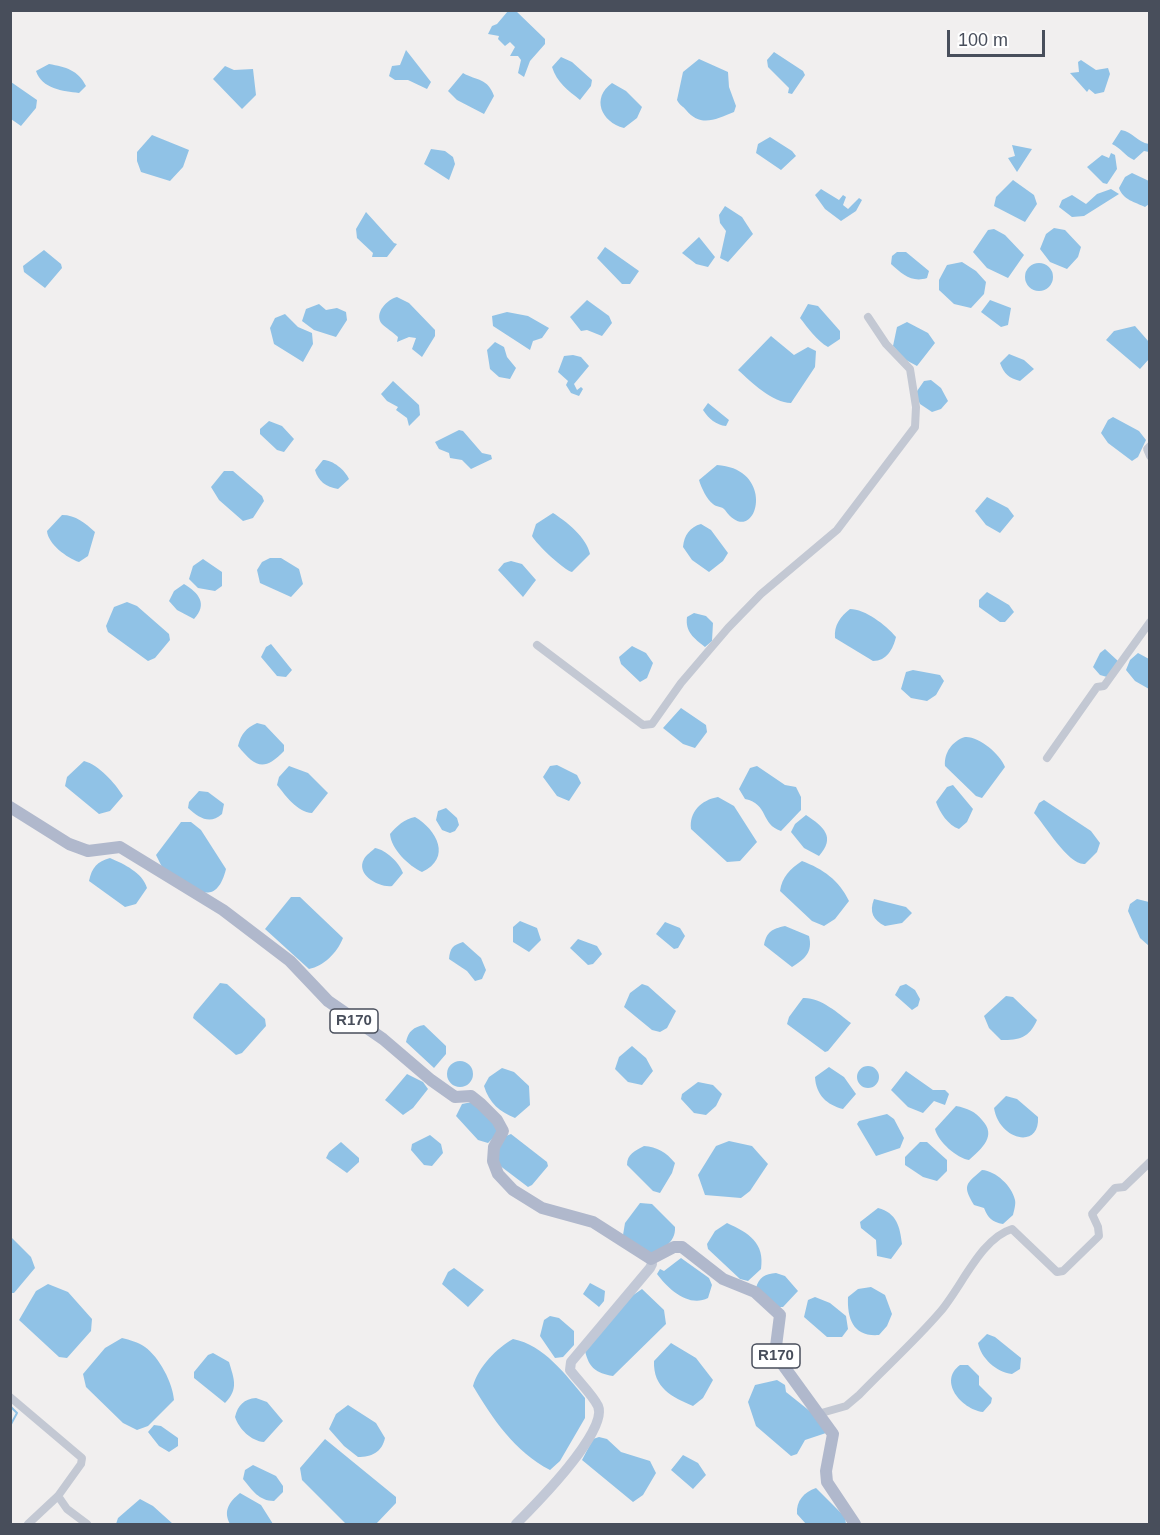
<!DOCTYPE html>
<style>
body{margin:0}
#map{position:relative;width:1160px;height:1535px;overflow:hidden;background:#f1efef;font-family:Arial,sans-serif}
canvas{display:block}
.frame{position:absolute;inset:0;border:12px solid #484e5b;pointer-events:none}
.scale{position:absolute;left:947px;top:30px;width:98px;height:27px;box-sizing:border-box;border:3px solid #484e5b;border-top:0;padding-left:8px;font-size:18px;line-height:21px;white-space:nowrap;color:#484e5b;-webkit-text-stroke:4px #fff;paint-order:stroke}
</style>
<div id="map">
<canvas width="1160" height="1535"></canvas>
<div class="frame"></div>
<div class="scale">100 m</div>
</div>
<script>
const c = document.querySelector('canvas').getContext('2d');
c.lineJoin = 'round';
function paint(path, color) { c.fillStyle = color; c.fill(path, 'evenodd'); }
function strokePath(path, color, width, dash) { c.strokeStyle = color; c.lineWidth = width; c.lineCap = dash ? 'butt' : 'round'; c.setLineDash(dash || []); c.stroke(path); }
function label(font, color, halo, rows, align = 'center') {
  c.font = font + ' Arial,sans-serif'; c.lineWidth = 4.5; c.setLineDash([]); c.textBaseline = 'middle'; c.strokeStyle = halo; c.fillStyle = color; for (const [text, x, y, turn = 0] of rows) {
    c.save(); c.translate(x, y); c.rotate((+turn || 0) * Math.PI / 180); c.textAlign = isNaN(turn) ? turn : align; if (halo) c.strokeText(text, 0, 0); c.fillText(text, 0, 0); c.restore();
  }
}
const water = new Path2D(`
 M508,11H516L545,39V44L530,61L524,77L518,73L521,60L518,56H510L515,47L510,42L505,46L498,39L499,36L488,34L492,26L497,24Z
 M406,50L431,82L427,89L408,80H395L389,76L392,66L400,65Z
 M774,52L803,71L805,75L792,94L788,93L789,88L768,67L767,60Z
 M561,57L572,62L592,80L591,86L580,100C568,90 557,83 552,67Z
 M699,59L728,72L729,87L736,106L734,112C716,119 701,128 686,110C683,106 680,106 677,100L683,72Z
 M1081,60L1096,70L1108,68L1110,74L1104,92L1095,94L1089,89L1087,92L1070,73L1079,72L1078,62Z
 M49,64C66,67 78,70 86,86L79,93C63,91 42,89 36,71Z
 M225,66L234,70L253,69L256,95L242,109L213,79Z
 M463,73C477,81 488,78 494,96L484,114L457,100L448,91Z
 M11,82L37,100L36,108L21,126L11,119Z
 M612,83L626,91L642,107L637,118L624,128C601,122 591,98 612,83Z
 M1121,130C1133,132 1137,142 1149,144V152L1144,151L1134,160C1125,156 1121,148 1112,144Z
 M152,135L189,150L183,167L170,181L141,172L137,161V152Z
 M770,137L792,151L796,156L781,170L756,153L758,144Z
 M1012,145L1032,149L1017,172L1008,158L1015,156Z
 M431,149L445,151L453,157L455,164L449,180L424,164Z
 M1111,153L1115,155L1117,169L1107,184L1103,183L1087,167L1102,155L1109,158Z
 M1132,173L1149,181V204L1145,207C1135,202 1123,200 1119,188L1125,177Z
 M1013,180L1034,195L1037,204L1025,222L994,206L996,197Z
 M821,189L839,200L843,195L846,197L843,205L848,209L859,198L862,200L856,211L841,221L825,209L815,195Z
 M1111,189L1119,194L1084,216L1072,217L1059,207L1062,200L1072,195L1086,204L1097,194Z
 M725,206L742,217L753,234L728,262L720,258L726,231L720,223L719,215Z
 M366,212L394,243L397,244L387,257H372L373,253L357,238L356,229Z
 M1054,228L1065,230L1081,247L1078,257L1067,269L1050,262L1040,249L1046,234Z
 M994,229L1005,235L1024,255L1008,278L987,268L973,252L988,230Z
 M699,237L715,257L708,267L696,264L682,253Z
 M605,247L639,271L630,284H622L597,258Z
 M44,250L61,264L62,268L45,288L24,272L23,266Z
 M897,252H906L929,271L927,278C912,283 902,274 891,264L892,256Z
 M962,262L976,271L986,282L984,294L971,308L954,304L939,290V280L947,265Z
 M1025 277a14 14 0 1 1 28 0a14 14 0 1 1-28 0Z
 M397,297L409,303L435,330V336L422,357L412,349L416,338L409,337L397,342L398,337C393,332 386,328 382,324C373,313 388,299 397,297Z
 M587,300L609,316L612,323L602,336L587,330L581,331L570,317Z
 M990,300L1011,308L1008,325L1001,327L981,312Z
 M319,304L326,310L337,308L346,312L347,320L336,337L314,330L302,321L306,309Z
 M808,304L818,306L840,331V339L828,347C817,341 808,328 800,318Z
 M507,312L528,316L549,328L542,338L533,341L530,350L493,326L492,316Z
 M285,314L298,327L312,333L313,344L303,362L274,344L270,328L275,318Z
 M907,322L928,333L935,343L917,366L904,359L893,346L897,327Z
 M1135,326L1149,342V359L1140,369L1106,340L1114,331Z
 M771,336L794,355L808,347L816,351L815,367L791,403C773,403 751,382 738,370Z
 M495,342L504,347L507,357L516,368L510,379L499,377L490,369L487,350Z
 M1009,354L1024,360L1034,369L1020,381C1009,378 1004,374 1000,363Z
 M573,355L581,357L589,366L574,384L577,390L581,387L583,389L579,396L571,393L566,385L568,381L558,372L564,356Z
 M931,380L941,388L948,401L941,409L932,412L920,404L915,394L924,381Z
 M393,381L419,405L420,415L409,426L407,418L396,410L398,407L387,401L381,394Z
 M708,403L729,420L726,426C716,425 709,419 703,410Z
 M1113,417L1139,431L1146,440L1138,457L1132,461L1108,443L1101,433L1108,420Z
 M269,421L282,426L294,439L284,452L277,450L260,434V429Z
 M459,430L463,431L482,453L491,455L492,459L471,469L462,460L450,458L449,453L439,449L435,442Z
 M323,460C333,460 345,470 349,479L338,489C326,487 318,481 315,470Z
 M717,465C780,469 755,552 725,510C722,506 716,507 713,504C707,500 701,487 699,480Z
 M224,471H233L262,496L264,501L253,518L243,521L219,500L211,487Z
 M987,497L1008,508L1014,516L1000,533L986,525L975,511Z
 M553,513C566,521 587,538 590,554L572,572C565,571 536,544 532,536L536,524Z
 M62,515C76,515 85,523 95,532L88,556L79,562C67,558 48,544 47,531Z
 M701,524L711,530L728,553L723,561L709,572L692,560L683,547C684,535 690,527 701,524Z
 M270,558H281L299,569L303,584L291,597L260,583L257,570L262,562Z
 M203,559L222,572V586L215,591L198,588L189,579L193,566Z
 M511,561L522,564L536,580L523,597L498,570L504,563Z
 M184,584C199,593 208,604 194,619L177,610L169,601L174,591Z
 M987,592L1009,605L1014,612L1005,622H1000L979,607V600Z
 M127,602L137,606L169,634L170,640L155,658L148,661L108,632L106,626L114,607Z
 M850,609C865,609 886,625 896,637C893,649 887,661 873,661L835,638C834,625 840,617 850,609Z
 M694,613L706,616L713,623L712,641L705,647C694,638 685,632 687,617Z
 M271,644L292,670L286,677L277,676L261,657L266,647Z
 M632,646L646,653L653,663L647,678L640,682L621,664L619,657Z
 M1105,649L1118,661L1107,677L1100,675L1093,667L1100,653Z
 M1138,653L1149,659V689L1135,681L1126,670L1130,660Z
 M913,670L940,675L944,681L936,695L927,701L911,698L901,689L906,672Z
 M681,708L706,725L707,732L695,748L683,744L663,728Z
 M257,723L265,725L284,745V751C264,772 255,767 238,746C241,734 246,728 257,723Z
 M965,737C979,736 1000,754 1005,767L982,798L976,796L945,766C944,753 952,741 965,737Z
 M84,761C99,765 115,783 123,796L110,811L99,814L65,786L67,777Z
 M557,765L577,775L581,783L569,801L557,796L543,777L550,766Z
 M289,766L308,773L328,793L312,813C297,812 286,796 277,785L279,777Z
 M757,766L785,785L796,787L801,797V810L781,831C760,824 769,804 745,799L739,789L750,768Z
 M953,785L973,809L967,822L959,829C948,825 940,813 936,802L947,787Z
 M199,791L208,792L224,804L222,814C210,825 199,818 188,808L189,802Z
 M718,797L734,806L757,842L740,861L727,862L691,829C689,812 701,800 718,797Z
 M1044,800L1091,831L1100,843L1097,852L1085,864C1069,866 1045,825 1034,813L1039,803Z
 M446,808L457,818L459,825L455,831L450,833L442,830L436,820L438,811Z
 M806,815C824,827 836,837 819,856L804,848L791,832L795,824Z
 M415,817C437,830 452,858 422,872C409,866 391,849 390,834C397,826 404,819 415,817Z
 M181,822H191L201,830L226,869C215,913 189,885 163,869L156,855Z
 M375,848C386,850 399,862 403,873L392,886C380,888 355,875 364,859C366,855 372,851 375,848Z
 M110,858C124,864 143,873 147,888L136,904L125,907L89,881C92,867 97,862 110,858Z
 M802,861C823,869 839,880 849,901L835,919L824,926L812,921L780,891C782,877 790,869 802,861Z
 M291,897H300L343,938C337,953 324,966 309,969L265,929Z
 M874,899L906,907L912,913L902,923L885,926C873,920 869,912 874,899Z
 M1137,899L1149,902V946L1140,938L1128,911L1130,904Z
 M520,921L537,928L541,940L529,952L513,942V927Z
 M665,922L680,928L685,936L678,948L674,949L656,934Z
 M785,926L809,936C813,952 805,959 792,967L764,945C767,931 772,929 785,926Z
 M578,939L597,946L602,954L593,964L588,965L570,948Z
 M463,942L481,958L486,970L482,979L475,981L467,971L449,959C450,948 453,945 463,942Z
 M220,983L227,984L265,1019L266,1026L242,1053L236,1055L193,1018L194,1014Z
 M642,984L648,986L676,1011L667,1028L660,1032L652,1030L624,1007L630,993Z
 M906,984L915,990L920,999L918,1006L912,1010L895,995L900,986Z
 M1006,996L1013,997L1037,1020C1029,1038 1020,1040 1001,1040L989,1028L984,1016Z
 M803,998C820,997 838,1013 851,1023L828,1051L825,1052L787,1024L789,1017Z
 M424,1025L446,1046V1054L434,1068L406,1042C408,1031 414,1027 424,1025Z
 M632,1046L646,1058L653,1071L642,1085L628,1082L615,1069L619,1057Z
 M447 1074a13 13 0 1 1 26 0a13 13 0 1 1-26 0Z
 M857 1077a11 11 0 1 1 22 0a11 11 0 1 1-22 0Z
 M829,1067L844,1077L856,1094L843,1109C827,1105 816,1095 815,1077Z
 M502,1068L514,1072L529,1086L530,1105L515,1118C500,1112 489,1103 484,1086L489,1077Z
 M906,1071L933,1090H945L949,1094L945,1105L934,1101L923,1113L908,1107L891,1090Z
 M407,1074L423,1082L428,1089L413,1108L403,1115L385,1100Z
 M698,1082L713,1085L722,1094L716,1106L706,1115L694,1113L681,1099L682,1094Z
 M1006,1096L1017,1099L1038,1117C1040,1150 999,1140 994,1108Z
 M472,1102L496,1123L497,1134L488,1143L478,1140L456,1116L462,1104Z
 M956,1106C967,1108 976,1112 982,1120C997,1136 982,1148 969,1160C957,1158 938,1142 935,1129Z
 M887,1114L894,1119L904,1138L900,1148L876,1156L857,1124L859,1121Z
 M511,1134L547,1162L548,1166L532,1185L528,1187L499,1165L497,1153L506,1136Z
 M430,1135L441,1144L443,1153L432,1166L424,1165L411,1150L412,1144Z
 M729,1141L752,1146L768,1164L750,1191L741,1198L705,1195L698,1175L716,1146Z
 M341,1142L359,1158V1162L347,1173L326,1158L329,1152Z
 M920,1142H927L947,1160V1171L937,1181L923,1177L905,1165V1157Z
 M644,1146C657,1147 666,1152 675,1163L672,1173L660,1193L653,1191L627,1165C627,1154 635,1151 644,1146Z
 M982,1170C996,1171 1012,1186 1015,1200C1016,1204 1014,1211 1013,1215L1003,1224C992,1222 988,1218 984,1208L974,1205C962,1185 966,1184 982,1170Z
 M640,1203L652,1204L675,1227C676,1243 661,1251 648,1254L623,1235L625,1223Z
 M878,1208C897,1213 900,1227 902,1244L891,1259L877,1256L876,1240L861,1228L860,1222Z
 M727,1223C749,1233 765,1243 761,1269L748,1281L740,1279L708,1249L707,1244L715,1231Z
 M10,1236L31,1257L35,1268L14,1293H11Z
 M681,1258L709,1278L712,1285L708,1298C689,1308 668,1289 657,1274L660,1269L664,1271Z
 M454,1268L484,1290L468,1307L442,1284L448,1272Z
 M776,1273L785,1276L798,1291L783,1307H779L756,1288C759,1277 765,1274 776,1273Z
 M590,1283L605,1291L604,1301L599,1307L583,1294Z
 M48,1284L68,1292L92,1319L91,1331L67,1358L59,1357L19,1320L36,1291Z
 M871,1287L885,1295L892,1314L887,1326L879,1335C854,1337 847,1320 848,1297L858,1289Z
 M642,1289L664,1310L666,1324L613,1376C596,1373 589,1368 585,1351L626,1300Z
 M815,1297L830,1303L846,1316L848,1329L842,1337H827L804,1317L808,1300Z
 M550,1316L559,1318L574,1331V1345L563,1357L555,1358L540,1336L544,1320Z
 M987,1334L995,1337L1021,1358L1020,1369L1012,1374C996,1372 981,1358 978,1343Z
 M122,1338C130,1340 138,1342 145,1347C159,1357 173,1383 174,1400L148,1426L137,1430L123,1423L86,1387L83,1374L105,1348Z
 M513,1339C544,1345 566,1375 585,1398V1418L560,1461L550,1470C515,1452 492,1418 473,1386C478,1367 497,1348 513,1339Z
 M671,1343L696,1358L713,1380L703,1398L693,1406C672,1397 653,1388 654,1361Z
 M213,1353L229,1362C234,1379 239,1389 225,1403L194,1378V1372L208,1355Z
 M960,1365H968L979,1376V1385L992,1398L991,1403L983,1412C961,1409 938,1381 960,1365Z
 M777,1380L785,1385L786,1392L816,1416L826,1433L805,1440L797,1454L791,1456L756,1426L748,1402L755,1385Z
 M256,1398L267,1402L283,1421L264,1442C251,1441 239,1429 235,1417C238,1405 244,1399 256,1398Z
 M348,1405L376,1423L385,1438C382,1452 372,1457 358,1457L344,1446L329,1429L336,1414Z
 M154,1425L161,1426L178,1438V1446L169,1452L159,1446L148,1432Z
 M599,1437L607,1439L621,1452L650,1461L656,1473L643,1495L633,1502L582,1460L593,1439Z
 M325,1439L396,1497V1503L376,1524H346L302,1480L300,1468Z
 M683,1455L698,1463L706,1475L693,1489L671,1470Z
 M253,1465L276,1476L283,1486V1492L274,1501C259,1501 252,1490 243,1479L245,1470Z
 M816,1488L845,1517L846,1524H806L797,1514C796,1501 804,1492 816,1488Z
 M240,1493L261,1505L273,1524H230C223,1511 229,1502 240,1493Z
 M140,1499L153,1506L173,1524H116L118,1518Z`);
const stream = new Path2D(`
 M10,1406L17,1413L10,1426`);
const street = new Path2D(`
 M1150,446L1147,449L1150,456
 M537,645L643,725L652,724L681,683L728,628L761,594L837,530L915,427L916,407L910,369L886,344L868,317
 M1047,758L1097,687L1104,686L1150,622
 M10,1397L82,1458L81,1464L58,1496L28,1524
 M818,1414L846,1406L859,1395C886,1367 915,1341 940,1312C961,1288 981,1238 1012,1229L1057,1272L1063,1271L1099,1236L1098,1227L1092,1214L1115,1188L1124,1187L1150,1162
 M58,1496L67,1509L87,1524`);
const secondary = new Path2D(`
 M516,1524C534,1506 609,1431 598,1406C592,1394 578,1381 570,1370L571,1362L650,1268L652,1264L651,1259`);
const primary = new Path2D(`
 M10,807L69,844L88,851L120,847L223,910L290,961L328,1001L383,1039L431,1080L455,1097L471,1096L481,1104L497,1120L503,1131L494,1147L493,1161L498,1174L513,1190L542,1208L593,1222L651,1259L674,1247H682L723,1279L755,1292L780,1315L775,1354L833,1434L826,1471L827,1482L855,1524`);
const shields = [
 [354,1021,48],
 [776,1356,48]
];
const shieldNames = [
 ["R170",354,1021],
 ["R170",776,1356]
];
paint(water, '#90c2e6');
strokePath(stream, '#90c2e6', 2);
strokePath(street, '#c3c8d3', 8);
strokePath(secondary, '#c2c8d6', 10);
strokePath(primary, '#b0b8cc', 12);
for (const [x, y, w] of shields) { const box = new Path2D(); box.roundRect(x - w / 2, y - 12, w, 24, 4.5); c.fillStyle = '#fff'; c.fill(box); strokePath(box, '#484e5b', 1.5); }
label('bold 15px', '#484e5b', null, shieldNames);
</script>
